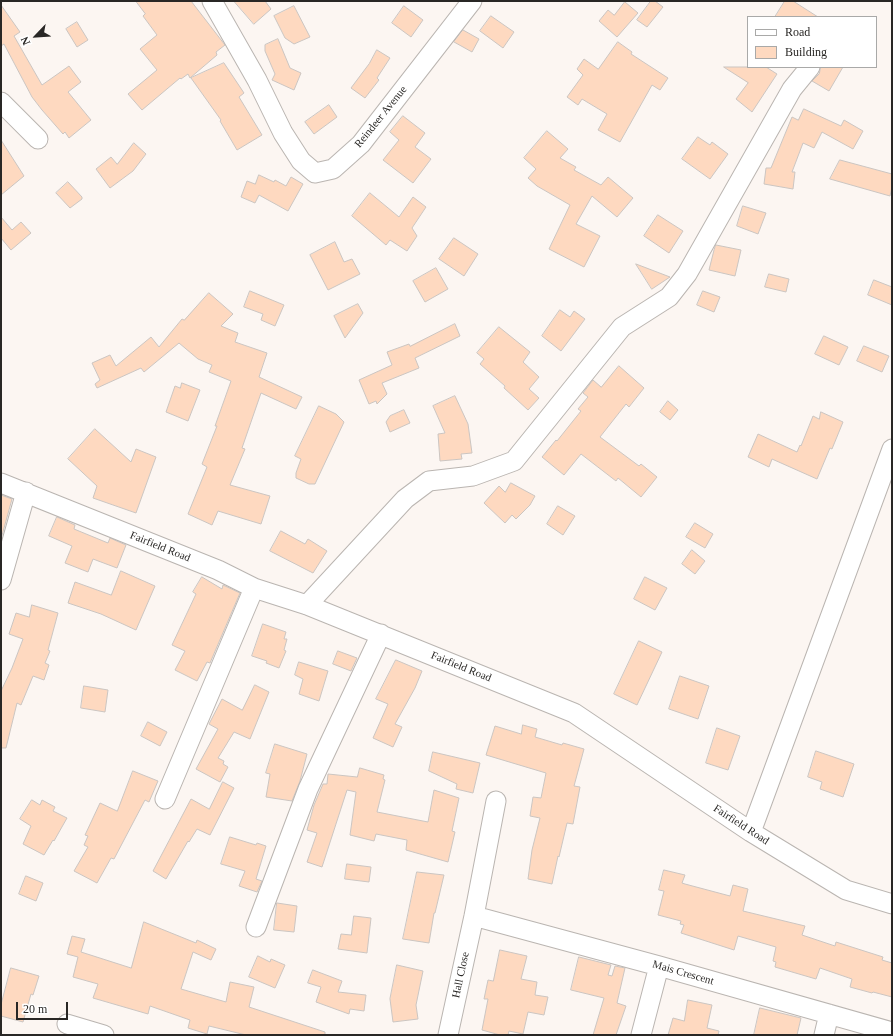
<!DOCTYPE html>
<style>
body{margin:0}
#map{position:relative;width:893px;height:1036px;overflow:hidden;background:#fcf6f2;font-family:Georgia,serif}
canvas{display:block}
.frame{position:absolute;inset:0;border:2px solid #292725;pointer-events:none}
.legend{position:absolute;left:747px;top:16px;width:130px;height:52px;box-sizing:border-box;background:#fff;border:1px solid #a9a9a8;margin:0;padding:5px 7px;list-style:none;font-size:12px;color:#292725}
.legend li{display:flex;align-items:center;gap:8px;height:20px}
.legend b{width:20px;border:1px solid #a9a9a8}
.north{position:absolute;left:16px;top:16px;width:40px;height:40px;-webkit-text-stroke:3px #fff;paint-order:stroke;rotate:245deg;font-size:11px;font-weight:700;line-height:16px;text-align:center;color:#292725}
.north::after{content:'';display:block;margin:auto;width:14px;height:18px;background:#292725;clip-path:polygon(50% 0,100% 100%,50% 72%,0 100%)}
.scale{position:absolute;left:16px;top:1002px;width:52px;height:18px;box-sizing:border-box;border:2px solid #292725;border-top:0;padding-left:5px;font-size:12px;line-height:14px;white-space:nowrap;color:#292725;-webkit-text-stroke:3px #fff;paint-order:stroke}
</style>
<div id="map">
<canvas width="893" height="1036"></canvas>
<div class="frame"></div>
<ul class="legend">
<li><b style="height:5px;background:#fff"></b>Road</li>
<li><b style="height:11px;background:#fed9c0"></b>Building</li>
</ul>
<div class="north">N</div>
<div class="scale">20 m</div>
</div>
<script>
const c = document.querySelector('canvas').getContext('2d');
c.lineJoin = 'round';
function paint(path, color) { c.fillStyle = color; c.fill(path, 'evenodd'); }
function strokePath(path, color, width, dash) { c.strokeStyle = color; c.lineWidth = width; c.lineCap = dash ? 'butt' : 'round'; c.setLineDash(dash || []); c.stroke(path); }
function label(font, color, halo, rows, align = 'center') {
  c.font = font + ' Georgia,serif'; c.lineWidth = 3; c.setLineDash([]); c.textBaseline = 'middle'; c.strokeStyle = halo; c.fillStyle = color; for (const [text, x, y, turn = 0] of rows) {
    c.save(); c.translate(x, y); c.rotate((+turn || 0) * Math.PI / 180); c.textAlign = isNaN(turn) ? turn : align; if (halo) c.strokeText(text, 0, 0); c.fillText(text, 0, 0); c.restore();
  }
}
const building = new Path2D(`
 M136,1H191L225,45L216,52L217,55L190,78L188,74L181,79L180,78L142,110L128,94L157,70L140,49L157,35L143,16L145,14Z
 M234,1H265L271,9L254,24Z
 M651,1H655L663,7L647,27L637,20Z
 M785,1H793L818,17H775Z
 M625,2L638,13L617,37L599,21L608,10L614,15Z
 M1,5L20,32L14,36L42,85L69,66L81,82L68,92L91,120L69,138L65,132L63,134L42,110L32,97L4,44L1,46Z
 M294,6L310,37L294,44L285,38L274,16Z
 M404,6L423,20L411,37L392,23Z
 M491,16L514,32L503,48L480,31Z
 M77,22L88,40L77,47L66,29Z
 M463,30L479,39L472,52L454,42Z
 M278,39L290,68L301,73L294,90L272,80L275,74L265,51V45Z
 M618,42L632,52L631,54L668,78L660,90L652,85L620,142L598,130L607,114L582,99L578,105L567,97L583,75L577,69L584,59L598,69Z
 M377,50L390,58L377,78L379,80L365,98L351,88L369,64Z
 M224,63L244,93L239,97L262,135L237,150L220,121L221,120L191,78Z
 M724,67H766L777,74L752,112L736,99L748,83Z
 M821,67H843L829,91L812,81L819,74Z
 M329,105L337,117L314,134L305,122Z
 M804,109L841,126L844,120L863,131L853,149L822,132L814,148L803,143L792,172H795L793,189L764,184L766,168H771L792,117L798,120Z
 M403,116L425,133L415,147L431,159L413,183L383,160L399,140L390,132Z
 M547,131L568,149L560,158L576,167L574,170L601,185L608,177L633,198L617,217L592,196L576,224L600,236L584,267L549,249L570,205L537,186L528,178L536,169L524,158Z
 M698,137L710,145L712,142L728,154L710,179L682,159Z
 M1,140L24,176L1,195Z
 M134,143L146,154L133,171L110,188L96,169L111,157L117,164Z
 M840,160L892,174V187L890,196L830,179Z
 M259,175L274,182L275,180L286,186L291,177L303,184L288,211L259,195L255,203L241,197L247,181L255,184Z
 M68,182L82,197V199L70,208L56,193Z
 M370,193L399,217L413,197L426,207L412,228L417,236L407,251L390,240L386,245L352,216Z
 M743,206L766,213L758,234L737,226Z
 M658,215L683,231L669,253L644,236Z
 M1,217L12,230L21,222L31,233L11,250L1,238Z
 M454,238L478,254L464,276L439,259Z
 M335,242L344,262L352,259L360,274L328,290L310,255Z
 M716,245L741,250L735,276L709,270L714,250Z
 M636,264L670,277L652,289Z
 M436,268L448,289L425,302L413,281Z
 M769,274L789,279L786,292L765,287Z
 M874,280L892,287V305L868,295Z
 M250,291L284,305L275,326L261,320L263,314L244,307Z
 M703,291L720,297L714,312L697,305Z
 M209,293L233,314L221,326L238,333L235,342L267,353L259,377L302,397L296,409L261,393L242,448L245,449L230,485L270,496L261,524L218,511L212,525L188,514L207,467L202,464L217,426H215L231,381L209,372L212,365L198,359L179,343L144,372L141,368L97,388L95,384L100,380L92,363L110,355L116,366L151,337L159,347L182,319L184,320Z
 M358,304L363,313L345,338L334,316Z
 M560,310L570,317L574,311L585,319L561,351L542,336Z
 M455,324L460,336L415,358L419,368L382,383L387,394L377,404L376,401L369,404L359,380L392,365L387,352L409,344L410,346Z
 M499,327L530,352L523,362L539,377L529,389L539,398L528,410L504,388L505,386L480,364L484,359L477,353Z
 M824,336L848,347L839,365L815,354Z
 M864,346L889,356L882,372L857,361Z
 M619,366L644,388L629,407L626,404L600,437L639,466L641,464L657,477L641,497L618,478L616,481L581,454L564,475L542,457L556,440L557,441L581,411L578,409L588,397L583,393L593,380L601,387Z
 M182,383L200,390L188,421L166,412L175,386L180,388Z
 M455,396L468,424L472,453L461,454L462,459L440,461L438,434L445,433L433,406Z
 M668,401L678,410L670,420L660,412Z
 M319,406L336,414L344,422L315,484H309L296,478V473L301,459L295,456Z
 M404,410L410,423L390,432L386,422L390,416Z
 M821,412L843,422L832,449L830,448L817,479L772,459L769,467L748,457L758,434L797,452L800,445L801,446L813,416L819,419Z
 M95,429L131,462L136,449L156,457L136,513L93,498L97,486L68,459Z
 M511,483L535,496L530,505L516,519L512,515L505,523L484,503L499,486L505,492Z
 M1,495L12,499L1,539Z
 M558,506L575,516L563,535L547,524Z
 M57,517L75,525L74,529L108,543L110,538L126,545L117,568L93,559L88,572L65,563L72,546L49,536Z
 M695,523L713,534L705,548L686,537Z
 M281,531L305,544L308,539L327,551L313,573L270,551Z
 M692,550L705,561L695,574L682,564Z
 M121,571L155,586L136,630L101,614L68,603L75,582L111,595Z
 M202,577L222,589L223,585L240,593L210,663L207,662L197,681L175,670L185,651L172,645L196,594L193,592Z
 M645,577L667,588L655,610L634,599Z
 M32,605L58,613L48,650L50,651L45,663L49,665L44,680L33,676L21,705L17,703L6,748H1V691L12,668L23,639L9,634L16,613L29,617Z
 M263,624L286,632L284,639H287L284,650L286,651L279,668L266,663L267,661L252,656Z
 M639,641L662,652L637,705L614,694Z
 M338,651L357,658L351,671L333,664Z
 M396,660L422,671L415,688L395,724L402,727L393,747L373,738L388,704L376,699Z
 M299,662L328,671L319,701L299,694L303,679L295,675Z
 M680,676L709,686L698,719L669,709Z
 M255,685L269,692L250,739L234,732L218,758L224,761L223,764L228,767L220,782L196,769L218,729L209,724L222,699L242,710Z
 M84,686L108,690L105,712L81,708Z
 M148,722L167,732L160,746L141,736Z
 M523,725L537,729L535,737L562,745L563,743L584,749L574,786L580,787L573,824L567,823L559,857L558,856L552,884L528,879L532,850L540,818L530,816L533,797L541,798L546,773L486,755L495,726L521,734Z
 M717,728L740,736L728,770L706,763Z
 M275,744L307,754L300,781L292,801L266,797L270,774L266,773Z
 M816,751L854,764L843,797L820,789L822,782L808,777Z
 M433,752L480,763L473,793L456,789L457,784L429,771Z
 M360,768L384,775L383,779L385,780L377,812L428,822L434,790L459,798L452,831L455,832L448,862L406,850L407,840L376,834L374,841L350,835L356,792L347,790L322,867L307,862L317,833L307,830L314,805L323,784H327L328,774L357,777Z
 M133,771L158,781L149,802L145,800L114,859L111,858L97,883L74,871L88,847L84,845L88,836L85,835L100,803L117,811Z
 M223,782L234,788L210,835L197,829L189,842L188,841L166,879L153,871L191,799L209,809Z
 M32,800L40,805L42,800L55,807L53,811L67,818L54,841L53,840L44,855L23,844L31,826L20,819Z
 M230,837L256,845L257,843L266,846L256,879L262,881L257,892L239,886L245,871L221,864Z
 M347,864L371,867L369,882L345,879Z
 M664,870L685,875L682,883L685,884L730,896L733,885L748,889L743,911L805,926L802,935L835,946L836,942L883,957L882,960L892,963V997L873,992L872,993L850,987L852,979L820,968L816,979L775,967L776,962L773,961L776,947L738,936L734,950L681,933L684,925L680,924L681,921L658,915L664,891L659,890Z
 M417,872L444,875L435,913H434L429,943L403,939Z
 M26,876L43,883L36,901L19,894Z
 M277,903L297,906L294,932L274,930Z
 M354,916L371,918L367,953L338,949L341,934L351,935Z
 M144,922L196,943L197,940L216,949L211,960L193,952L181,989L226,1002L230,982L254,987L249,1007L325,1032V1035H246L209,1026L207,1034L188,1028L190,1020L150,1006L148,1014L93,998L98,984L73,977L78,957L67,954L72,936L85,939L81,952L131,968Z
 M500,950L527,956L521,979L537,982L535,995L548,997L544,1015L528,1012L523,1034L509,1031L508,1035H500L482,1030L488,999H484L488,980L493,981Z
 M258,956L270,962L271,959L285,965L275,988L249,977Z
 M579,957L611,965L608,975L612,976L615,966L625,968L617,1003L626,1006L616,1035H593L604,998L571,990Z
 M397,965L423,971L416,1005L418,1019L393,1022L390,999Z
 M11,968L39,976L33,995L31,994L23,1022L1,1016V1005Z
 M313,970L342,981L338,992L366,995L364,1011L350,1009L349,1014L316,1002L321,987L308,983Z
 M688,1000L712,1005L707,1028L719,1031L718,1035H668L673,1018L684,1021Z
 M760,1008L801,1018L797,1035H754Z`);
const street = new Path2D(`
 M212,1L257,80L283,133L301,161L315,173L333,169L361,144L472,1
 M1,102L38,139
 M1,483L218,570L254,588L307,605L574,713L751,832L846,890L892,904
 M1,580L26,492
 M307,605L405,499L429,481L473,476L514,461L622,327L669,297L687,274L792,89L810,67
 M165,799L254,588
 M751,832L892,449
 M474,916L659,966L892,1032
 M256,927L308,789L381,634
 M67,1024L104,1035
 M448,1035L474,916L496,801
 M641,1035L659,966
 M824,1035L829,1014`);
const streetNames = [
 ["Reindeer Avenue",381,117,-51],
 ["Fairfield Road",160,547,22],
 ["Fairfield Road",461,667,22],
 ["Fairfield Road",741,825,33],
 ["Mais Crescent",683,973,16],
 ["Hall Close",461,975,-78]
];
paint(building, '#fed9c0');
strokePath(building, '#cbc5c1', 1);
strokePath(street, '#bab5b1', 21);
strokePath(street, '#fff', 19);
label('11px', '#292725', '#fff', streetNames);
</script>
